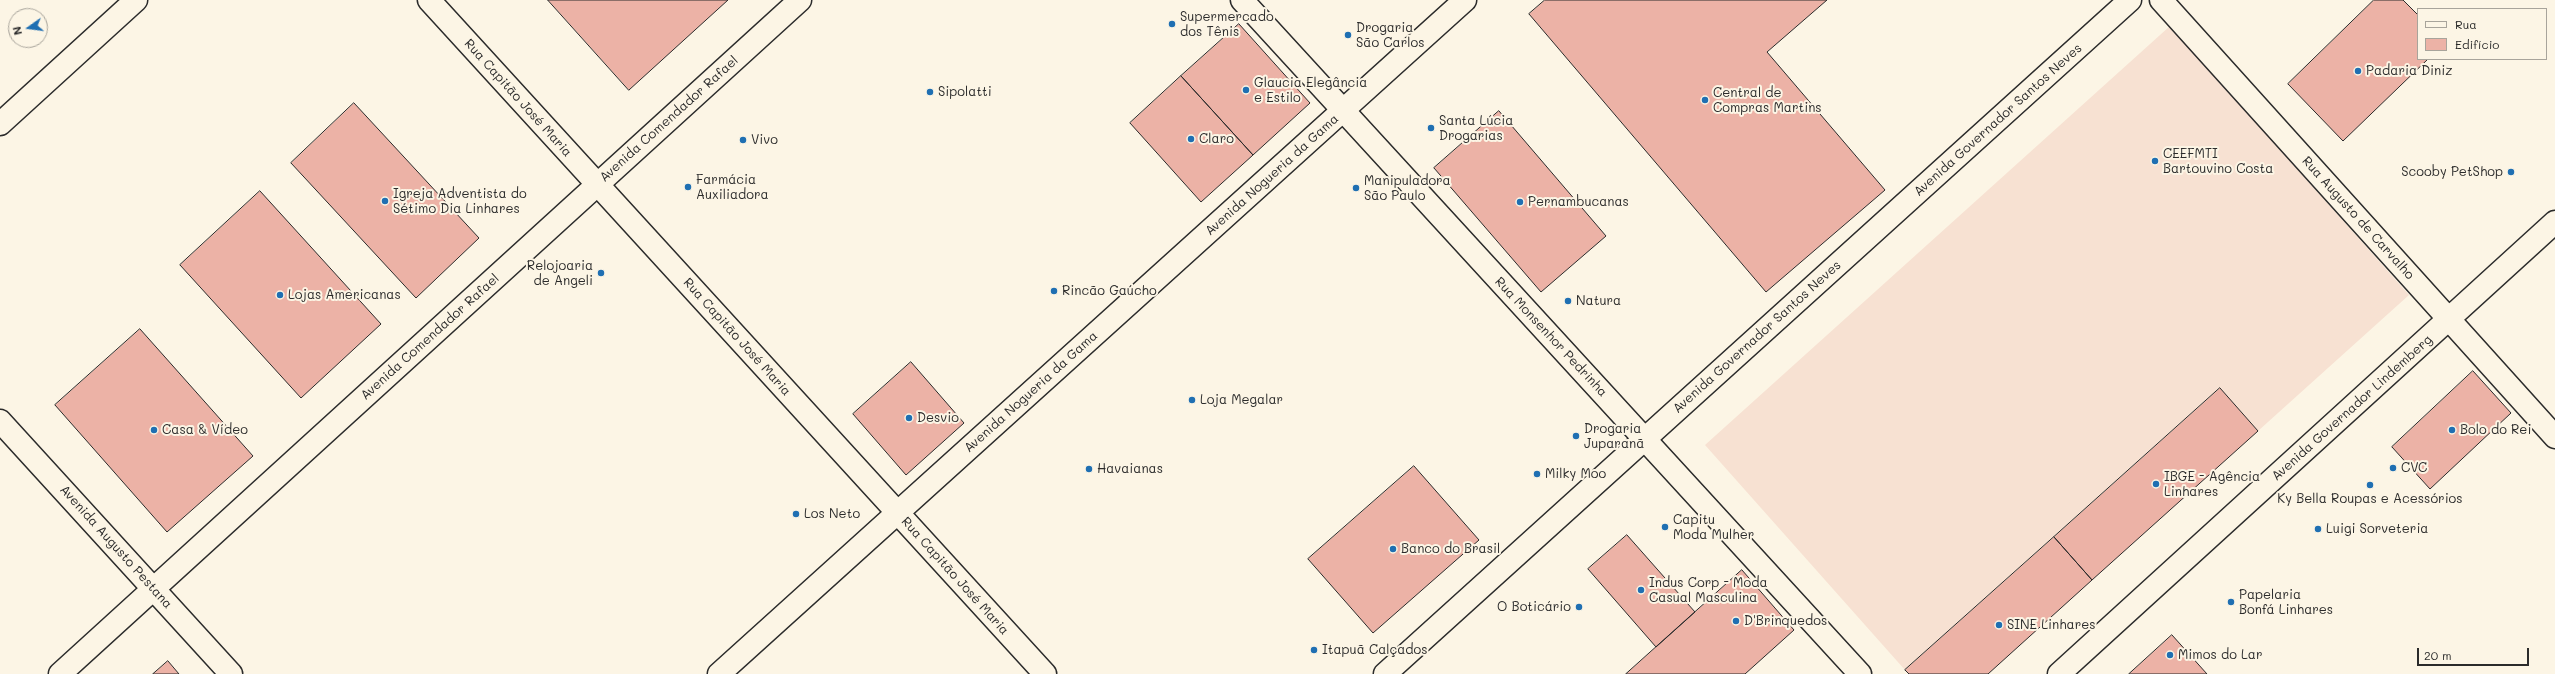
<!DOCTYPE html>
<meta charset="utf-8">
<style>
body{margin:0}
#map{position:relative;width:2555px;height:674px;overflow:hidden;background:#fcf5e5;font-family:Mali,sans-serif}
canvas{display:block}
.legend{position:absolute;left:2417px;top:8px;width:130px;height:52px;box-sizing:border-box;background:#fcf5e5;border:1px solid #a8a49b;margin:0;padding:5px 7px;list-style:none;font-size:12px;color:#2b2b2b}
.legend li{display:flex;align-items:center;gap:8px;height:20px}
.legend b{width:20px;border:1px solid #a8a49b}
.north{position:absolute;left:8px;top:8px;width:40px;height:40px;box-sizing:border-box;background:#fcf5e5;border:1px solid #a8a49b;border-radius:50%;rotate:256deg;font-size:11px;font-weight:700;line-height:16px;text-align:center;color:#2b2b2b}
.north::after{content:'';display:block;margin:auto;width:14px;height:18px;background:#1f6fb2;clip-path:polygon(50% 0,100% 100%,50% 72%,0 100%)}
.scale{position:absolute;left:2417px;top:648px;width:112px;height:18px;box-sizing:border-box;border:2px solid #2b2b2b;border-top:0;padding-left:5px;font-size:12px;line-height:14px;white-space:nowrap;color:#2b2b2b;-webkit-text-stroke:3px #fcf5e5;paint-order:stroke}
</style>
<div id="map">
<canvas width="2555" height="674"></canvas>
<ul class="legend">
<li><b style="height:5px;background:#fcf5e5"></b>Rua</li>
<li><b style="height:11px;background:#ecb2a6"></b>Edifício</li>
</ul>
<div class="north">N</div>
<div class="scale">20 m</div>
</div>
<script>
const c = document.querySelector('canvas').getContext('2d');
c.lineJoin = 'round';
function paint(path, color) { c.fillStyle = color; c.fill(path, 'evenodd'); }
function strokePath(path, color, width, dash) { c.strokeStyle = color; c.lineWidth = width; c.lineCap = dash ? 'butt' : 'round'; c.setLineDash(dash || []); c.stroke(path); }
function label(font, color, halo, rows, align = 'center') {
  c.font = font + ' Mali,sans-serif'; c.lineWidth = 4; c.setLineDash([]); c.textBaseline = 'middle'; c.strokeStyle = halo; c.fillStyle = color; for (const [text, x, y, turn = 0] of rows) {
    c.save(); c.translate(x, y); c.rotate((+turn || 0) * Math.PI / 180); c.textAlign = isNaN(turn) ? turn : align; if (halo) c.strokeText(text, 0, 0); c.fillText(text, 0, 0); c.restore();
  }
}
const built = new Path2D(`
 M2170,26L2409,295L2258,431L2219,388L1905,670L1705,445Z`);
const building = new Path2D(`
 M548,0H728L629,90Z
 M1545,0H1827L1767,52L1885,190L1766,292L1529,14Z
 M2374,0H2403L2418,15V59H2428L2343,141L2288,84Z
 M1239,24L1310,103L1253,155L1181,76Z
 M1181,76L1253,155L1201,202L1130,123Z
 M354,103L479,238L416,298L291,163Z
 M1499,111L1606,236L1541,292L1434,168Z
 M260,191L381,324L301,398L180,265Z
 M140,329L253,456L167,532L55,405Z
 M911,362L964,423L906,475L853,414Z
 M2473,371L2511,413L2430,489L2392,447Z
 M2220,388L2258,431L2092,580L2054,537Z
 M1414,466L1479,540L1373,633L1308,559Z
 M1627,535L1695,612L1656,647L1588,569Z
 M2054,537L2092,580L1988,674H1909L1905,670Z
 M1742,570L1794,630L1745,674H1626Z
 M2172,635L2207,674H2129Z
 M168,661L179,674H153Z`);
const minor = new Path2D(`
 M2161,0L2555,437
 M0,124L136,0
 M60,674L800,0
 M1385,674L2130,0
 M2059,674L2555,222`);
const tertiary = new Path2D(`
 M0,421L231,674
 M719,674L1465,0`);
const secondary = new Path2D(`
 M429,0L1045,674
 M1242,0L1860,674`);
const markers = [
 [1172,24,4,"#1f6fb2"],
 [1348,35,4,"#1f6fb2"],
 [2358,71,4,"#1f6fb2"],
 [1246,90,4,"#1f6fb2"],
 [930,92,4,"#1f6fb2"],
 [1705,100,4,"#1f6fb2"],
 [1431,128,4,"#1f6fb2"],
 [1191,139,4,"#1f6fb2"],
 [743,140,4,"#1f6fb2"],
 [2155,161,4,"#1f6fb2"],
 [2511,172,4,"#1f6fb2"],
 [688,187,4,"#1f6fb2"],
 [1356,188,4,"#1f6fb2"],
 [385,201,4,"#1f6fb2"],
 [1520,202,4,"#1f6fb2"],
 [601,273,4,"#1f6fb2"],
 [1054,291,4,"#1f6fb2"],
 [280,295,4,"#1f6fb2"],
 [1568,301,4,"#1f6fb2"],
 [1192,400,4,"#1f6fb2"],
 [909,418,4,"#1f6fb2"],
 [154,430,4,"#1f6fb2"],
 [2452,430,4,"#1f6fb2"],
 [1576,436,4,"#1f6fb2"],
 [2393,468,4,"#1f6fb2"],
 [1089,469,4,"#1f6fb2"],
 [1537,474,4,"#1f6fb2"],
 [2156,484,4,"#1f6fb2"],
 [2370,485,4,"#1f6fb2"],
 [796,514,4,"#1f6fb2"],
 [1665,527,4,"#1f6fb2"],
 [2318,529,4,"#1f6fb2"],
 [1393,549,4,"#1f6fb2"],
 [1641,590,4,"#1f6fb2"],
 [2231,602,4,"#1f6fb2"],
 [1579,607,4,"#1f6fb2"],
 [1736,621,4,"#1f6fb2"],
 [1999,625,4,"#1f6fb2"],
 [1314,650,4,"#1f6fb2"],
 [2170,655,4,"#1f6fb2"]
];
const poiNames = [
 ["Supermercado",1180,17],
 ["dos Tênis",1180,32],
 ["Drogaria",1356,28],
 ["São Carlos",1356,43],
 ["Padaria Diniz",2366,71],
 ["Glaucia Elegância",1254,83],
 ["e Estilo",1254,98],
 ["Sipolatti",938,92],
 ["Central de",1713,93],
 ["Compras Martins",1713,108],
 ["Santa Lúcia",1439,121],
 ["Drogarias",1439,136],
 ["Claro",1199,139],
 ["Vivo",751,140],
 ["CEEFMTI",2163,154],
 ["Bartouvino Costa",2163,169],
 ["Scooby PetShop",2503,172,"right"],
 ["Farmácia",696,180],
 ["Auxiliadora",696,195],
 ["Manipuladora",1364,181],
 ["São Paulo",1364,196],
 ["Igreja Adventista do",393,194],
 ["Sétimo Dia Linhares",393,209],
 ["Pernambucanas",1528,202],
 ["Relojoaria",593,266,"right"],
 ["de Angeli",593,281,"right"],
 ["Rincão Gaúcho",1062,291],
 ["Lojas Americanas",288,295],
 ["Natura",1576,301],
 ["Loja Megalar",1200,400],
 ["Desvio",917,418],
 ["Drogaria",1584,429],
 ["Juparanã",1584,444],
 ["Casa & Vídeo",162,430],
 ["Bolo do Rei",2460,430],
 ["CVC",2401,468],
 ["Havaianas",1097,469],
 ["Milky Moo",1545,474],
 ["IBGE - Agência",2164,477],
 ["Linhares",2164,492],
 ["Ky Bella Roupas e Acessórios",2370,499,"center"],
 ["Los Neto",804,514],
 ["Capitu",1673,520],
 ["Moda Mulher",1673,535],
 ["Luigi Sorveteria",2326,529],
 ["Banco do Brasil",1401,549],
 ["Indus Corp - Moda",1649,583],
 ["Casual Masculina",1649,598],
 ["Papelaria",2239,595],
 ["Bonfá Linhares",2239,610],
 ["O Boticário",1571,607,"right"],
 ["D'Brinquedos",1744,621],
 ["SINE Linhares",2007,625],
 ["Itapuã Calçados",1322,650],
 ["Mimos do Lar",2178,655]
];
const streetNames = [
 ["Rua Capitão José Maria",518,98,48],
 ["Avenida Comendador Rafael",669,119,-42],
 ["Avenida Governador Santos Neves",1998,120,-42],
 ["Avenida Nogueria da Gama",1272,175,-42],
 ["Rua Augusto de Carvalho",2358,218,48],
 ["Avenida Comendador Rafael",430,337,-42],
 ["Rua Capitão José Maria",737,337,48],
 ["Rua Monsenhor Pedrinha",1551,337,47],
 ["Avenida Governador Santos Neves",1757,337,-42],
 ["Avenida Nogueria da Gama",1031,392,-42],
 ["Avenida Governador Lindemberg",2352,408,-42],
 ["Avenida Augusto Pestana",116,547,48],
 ["Rua Capitão José Maria",955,576,48]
];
paint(built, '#f7e1d2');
paint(building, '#ecb2a6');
strokePath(building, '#2b2b2b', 1);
strokePath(minor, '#2b2b2b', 25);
strokePath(tertiary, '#2b2b2b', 25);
strokePath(secondary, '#2b2b2b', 25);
strokePath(minor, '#fcf5e5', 22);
strokePath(tertiary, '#fcf5e5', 22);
strokePath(secondary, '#fcf5e5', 22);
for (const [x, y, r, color] of markers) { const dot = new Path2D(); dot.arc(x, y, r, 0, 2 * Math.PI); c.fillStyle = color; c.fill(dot); strokePath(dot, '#fcf5e5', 1.5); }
label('13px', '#2b2b2b', '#fcf5e5', poiNames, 'left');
label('13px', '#2b2b2b', '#fcf5e5', streetNames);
</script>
